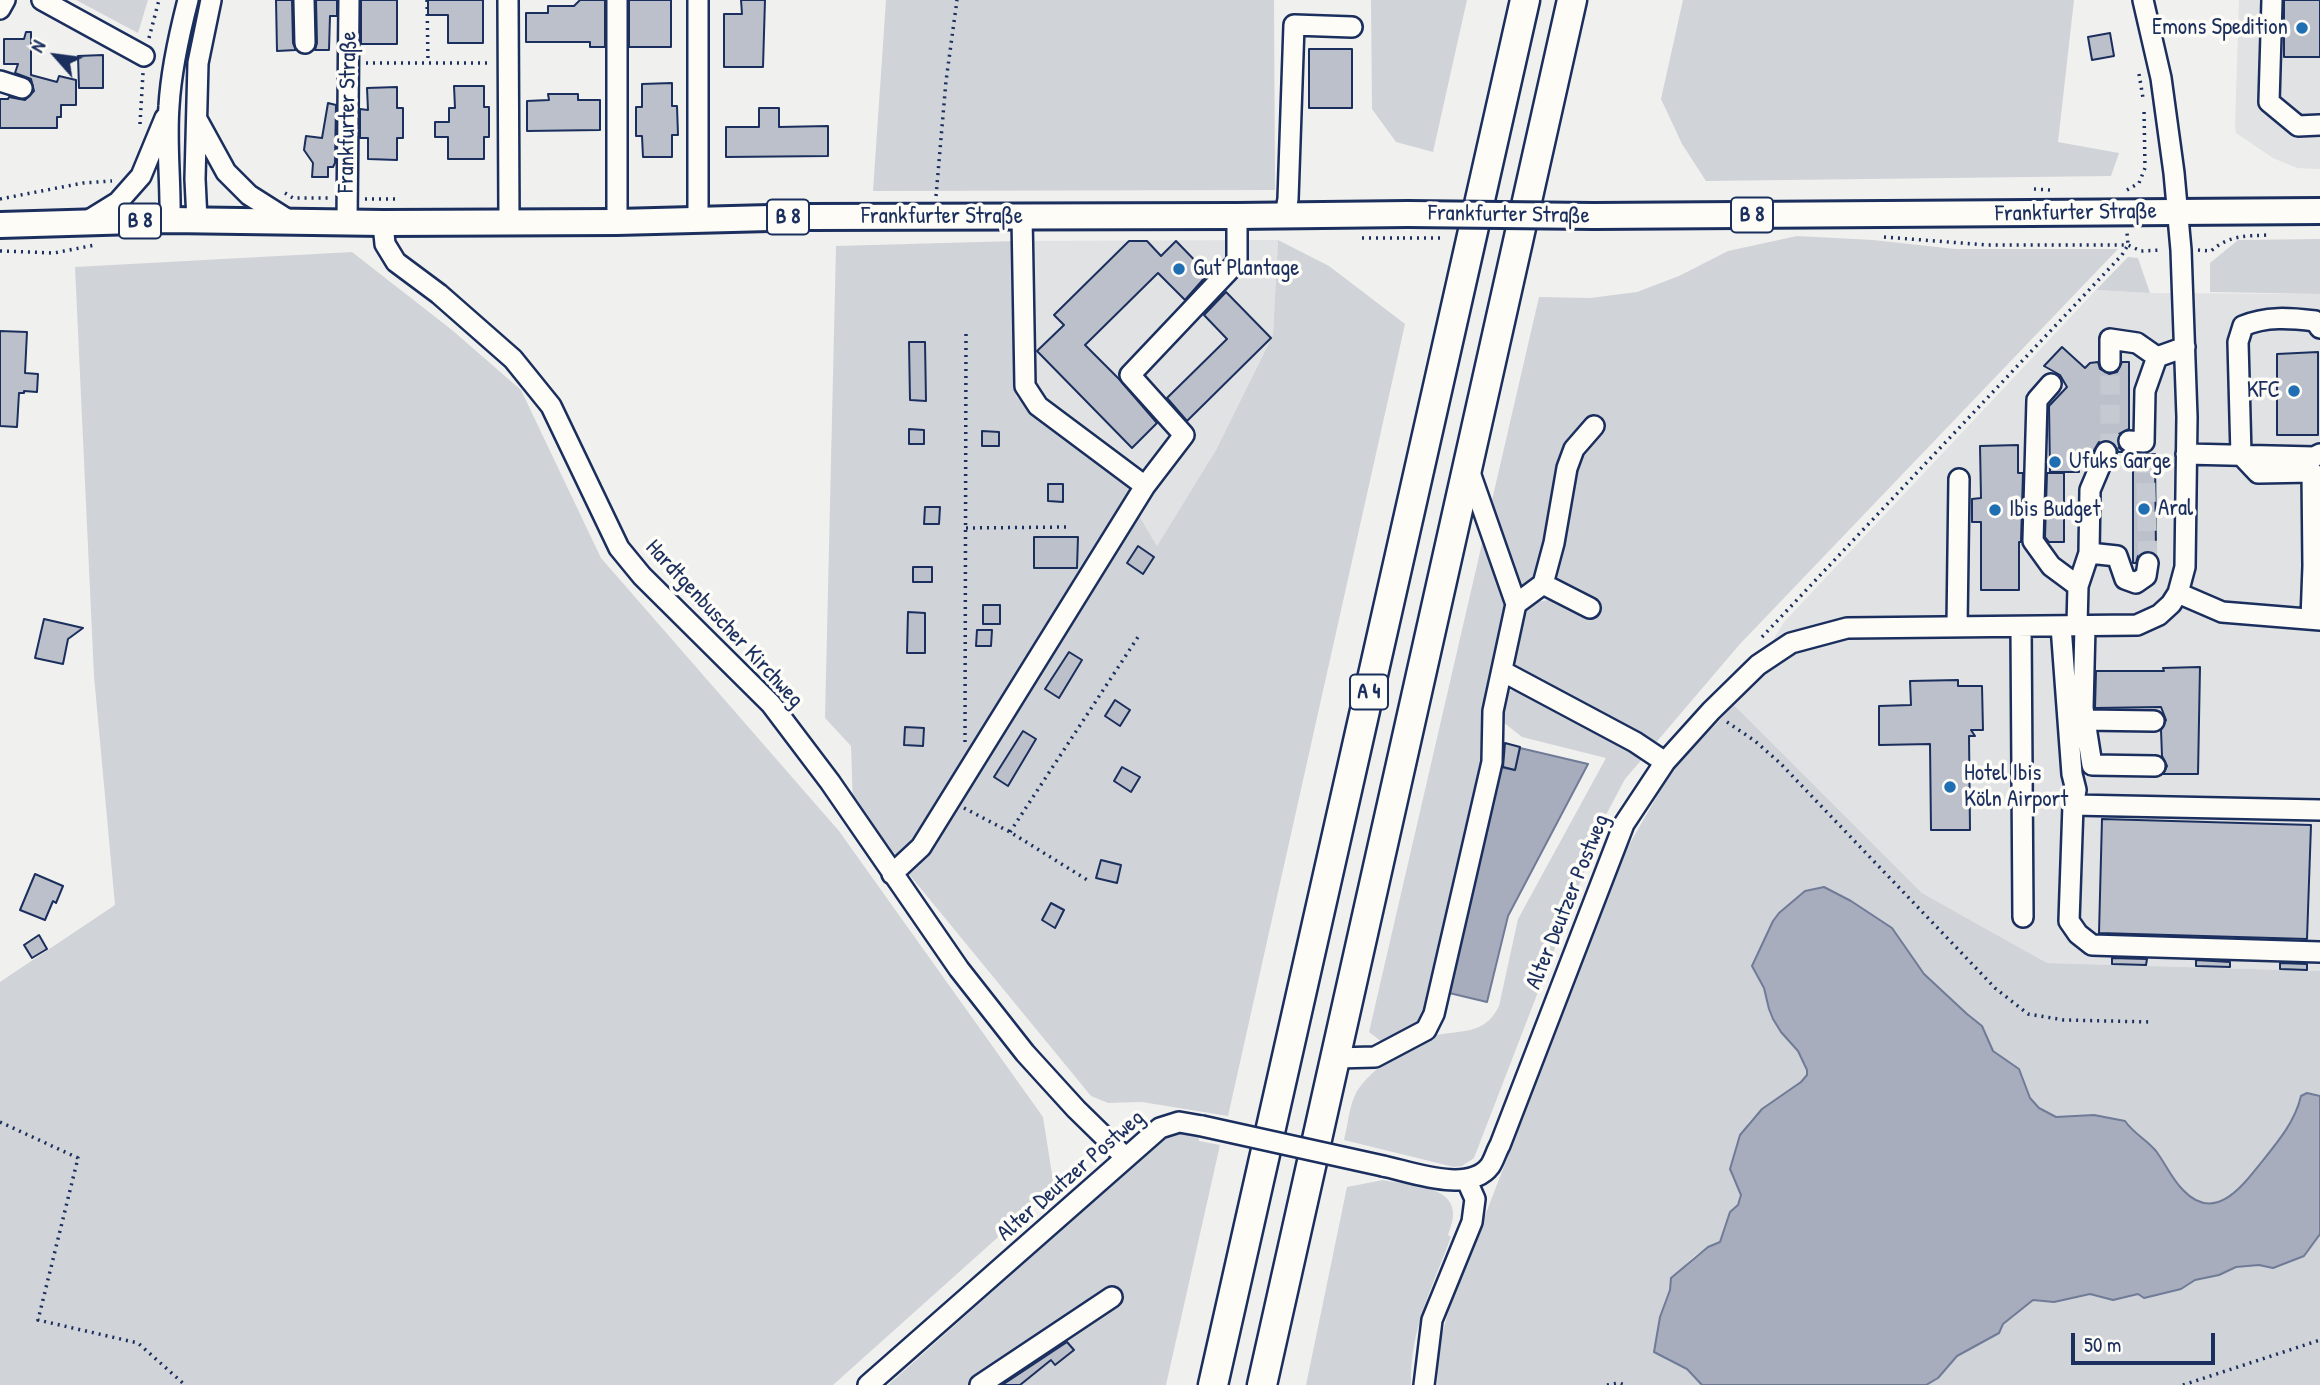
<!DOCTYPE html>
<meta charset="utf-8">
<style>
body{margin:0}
#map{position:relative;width:2320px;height:1385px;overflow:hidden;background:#f0f0ee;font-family:"Patrick Hand",sans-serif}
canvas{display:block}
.north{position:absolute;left:21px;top:21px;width:70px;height:70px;-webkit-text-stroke:5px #fdfcf7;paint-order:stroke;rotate:298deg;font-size:19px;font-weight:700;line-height:28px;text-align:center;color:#1b2f5e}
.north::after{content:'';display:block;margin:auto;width:24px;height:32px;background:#1b2f5e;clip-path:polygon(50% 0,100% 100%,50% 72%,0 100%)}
.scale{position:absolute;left:2071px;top:1333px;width:144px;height:32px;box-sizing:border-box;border:4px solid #1b2f5e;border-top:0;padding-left:9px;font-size:21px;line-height:24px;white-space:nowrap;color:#1b2f5e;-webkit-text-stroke:5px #fdfcf7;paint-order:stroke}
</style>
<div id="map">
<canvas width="2320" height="1385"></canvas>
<div class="north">N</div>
<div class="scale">50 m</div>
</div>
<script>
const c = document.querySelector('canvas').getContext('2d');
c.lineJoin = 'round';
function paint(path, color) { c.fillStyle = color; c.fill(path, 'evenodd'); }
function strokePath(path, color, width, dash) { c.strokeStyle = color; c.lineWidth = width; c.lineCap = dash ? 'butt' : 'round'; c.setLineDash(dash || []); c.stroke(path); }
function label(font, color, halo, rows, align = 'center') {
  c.font = font + ' "Patrick Hand",sans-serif'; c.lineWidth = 7; c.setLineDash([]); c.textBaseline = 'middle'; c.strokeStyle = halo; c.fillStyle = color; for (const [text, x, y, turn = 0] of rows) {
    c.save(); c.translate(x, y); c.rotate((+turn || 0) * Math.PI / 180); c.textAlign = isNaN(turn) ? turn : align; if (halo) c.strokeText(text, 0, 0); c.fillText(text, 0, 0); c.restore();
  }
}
const built = new Path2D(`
 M2239,0H2320V169L2297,168L2273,158L2236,133L2235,125Z
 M1278,240L1273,335L1216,450L1157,546L1138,514L1127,485L1015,397V241Z
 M2096,290L2150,293L2320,294V971L2047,963L1922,893L1734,705L1784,622Z`);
const green = new Path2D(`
 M76,0H148L138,33Z
 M886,0H1274L1275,190L873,191Z
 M1371,0H1467L1433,152L1396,142L1372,109Z
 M1683,0H2074L2058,142L2119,153L2111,176L1706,181L1682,144L1661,99Z
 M1797,236L1873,240L1955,249H2118L1740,644L1653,746L1516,668C1514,665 1512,661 1511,658C1509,645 1521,614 1531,606C1538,600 1548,600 1558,600L1554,571L1557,492L1535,580L1513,588L1489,744L1426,1019L1420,1025L1382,1042L1369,1032L1539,297L1590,298L1637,292L1679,276L1728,251Z
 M2320,239V294L2210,292V263L2238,240Z
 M1278,240L1329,266L1405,324L1228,1116L1142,1102L1108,1103L1091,1096L853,806L851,746L825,718L836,246L1015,241L1016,397L1127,485L1138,514L1157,546L1216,450L1273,335Z
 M352,252L452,330L521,390L601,558L839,831L1043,1117L1054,1187L833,1385H0V982L115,905L94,676L75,267Z
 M2128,257L2138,258L2150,293L2096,290Z
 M1523,689L1645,756L1625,779L1607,813L1474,1158L1462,1166L1454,1167L1344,1140C1348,1125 1349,1106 1356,1093C1367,1073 1403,1047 1424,1039C1453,1027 1483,1040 1499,1006L1518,919L1606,758L1522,737L1498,718L1503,697L1508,691Z
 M1734,705L1922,893L2047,963L2320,971V1096L2307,1093L2301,1096C2294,1122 2277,1143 2260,1164C2241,1188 2214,1223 2183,1190C2172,1179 2165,1163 2156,1151C2146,1139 2133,1133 2125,1121L2094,1115L2056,1117L2039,1108L2030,1098L2019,1069L1993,1051L1982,1026L1967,1014L1924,974L1892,928L1851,901L1805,891L1779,913L1755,958V973L1764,988L1769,1009L1781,1032L1798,1052L1808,1069L1807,1075L1801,1082L1762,1109L1748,1123L1731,1175L1741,1195L1738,1205L1730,1212L1720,1242C1670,1260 1664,1305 1654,1352C1672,1361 1691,1368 1702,1385H1437L1439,1345L1449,1309L1626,850L1671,772Z
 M1182,1133H1198L1199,1141L1220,1145L1166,1385H888L1156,1146L1168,1137Z
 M1383,1180C1417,1187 1470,1185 1448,1235L1451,1237C1433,1285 1409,1332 1411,1385H1306L1347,1187Z
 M2320,1234V1385H1926L1938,1378L1957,1356L1999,1333L2003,1324L2033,1300L2054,1302L2090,1294L2113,1300L2138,1294L2181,1289L2195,1280L2218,1275L2236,1267L2259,1265L2274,1268L2304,1256Z`);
const water = new Path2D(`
 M1520,748L1588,764L1508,916L1487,1002L1445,992L1497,767L1515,770Z
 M1824,887L1851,901L1892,928L1924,974L1967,1014L1982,1026L1993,1051L2019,1069L2030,1098L2039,1108L2056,1117L2094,1115L2125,1121C2133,1133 2146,1139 2156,1151C2165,1163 2172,1179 2183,1190C2214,1223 2241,1188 2260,1164C2277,1143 2295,1122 2301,1096L2307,1093L2320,1096V1234L2304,1256L2273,1268L2259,1265L2236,1267L2219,1275L2195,1280L2181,1289L2144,1298L2138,1294L2113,1300L2090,1294L2054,1302L2033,1300L2003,1324L1999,1333L1957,1356L1938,1378L1926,1385H1702L1687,1369L1654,1352L1660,1317L1670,1290L1671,1278L1708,1247L1720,1242L1730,1212L1738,1205L1741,1195L1730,1169L1740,1135L1762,1109L1801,1082L1807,1075V1070L1798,1051L1781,1032L1773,1019L1769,1009L1764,988L1752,966L1773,921L1779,913L1805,891Z`);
const building = new Path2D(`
 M276,0H292L293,43L296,50L277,51Z
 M316,0H337V16H330L329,50H315L317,43Z
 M361,0H397V44H361Z
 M428,0H483V43H448V15H428Z
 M580,0H605V47H590V42H526V13H548V6H574Z
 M629,0H671V47H629Z
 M741,0H765L763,67H724V14H742Z
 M2284,0H2320V57H2284Z
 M26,32H31V75L57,82L59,76L76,80V105H61V117H57V128H0V99H8L9,97L25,100L34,91L31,79L15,73L18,64H4V39H24Z
 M2110,33L2114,56L2092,60L2088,37Z
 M1309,49H1352V108H1309Z
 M103,55V88H79L78,56Z
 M672,83V106H677L678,135H672V157H643L642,136H636V107H642V84Z
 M454,86H484V107H489V137H484V159H448V137H435V122H449V108H455Z
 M397,87V108H403V138H397V160L368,159V138H360V109L368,110L367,88Z
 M548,94H578V100H600V130L527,131V101L549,100Z
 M328,103L336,105L335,163L333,167H328V177H312L313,163L304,150L306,136L322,138Z
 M759,108H779V127L828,126V156L726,157V127H759Z
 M1129,241H1147L1161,256L1176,241L1208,274L1185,300L1158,273L1085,345L1119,379L1157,423L1132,448L1037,351L1064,325L1054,315Z
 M1226,292L1271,338L1187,421L1167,398L1227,339L1204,315Z
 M0,331L27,332L25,373L38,374L37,392L24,391V393H19L17,427L0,426Z
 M909,342H925L926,401L910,400Z
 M2062,347L2085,368L2090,363L2098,362L2100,369L2109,374L2117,372L2122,362H2129V429L2119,434L2117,441L2118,447L2124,452H2118L2116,445L2110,441L2099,442L2093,452H2079V472H2050L2049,406L2067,387L2060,375L2044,366Z
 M2318,352V435H2277V354Z
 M909,429L924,430V444H909Z
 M982,431L999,432V446H982Z
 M2018,445V473H2023L2021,542H2019V590H1981V522H1972V499L1981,498L1980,446Z
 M2133,454H2155L2156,554L2149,551L2143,552L2138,556L2136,563H2133Z
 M2047,473H2064V542H2049L2045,537Z
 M1048,484H1063V502L1048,501Z
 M925,507H940L939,524H924Z
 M1034,537H1078L1077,568H1034Z
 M1138,546L1154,557L1143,574L1127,563Z
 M913,567H932V582H913Z
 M983,605H1000V624H983Z
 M908,612L925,613V653H907Z
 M44,619L83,628L68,639L63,664L35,658Z
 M977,630H992L991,646H976Z
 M1069,652L1082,660L1059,698L1045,689Z
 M2200,667L2198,774H2163L2167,766L2162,756L2161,730L2166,720L2161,707L2095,708L2096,671H2164L2163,668Z
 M1958,680V686H1982L1983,730H1971L1975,736H1969L1970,830H1931L1930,744L1879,745V706L1911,705L1910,681Z
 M1115,700L1130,710L1120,726L1105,716Z
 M905,727L924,728L923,746L904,745Z
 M1023,731L1036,739L1008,786L994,777Z
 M1505,743L1520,747L1515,770L1503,767Z
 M1122,767L1140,777L1131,792L1114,781Z
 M2102,819L2311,825L2307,939L2099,933Z
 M1101,860L1121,865L1117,883L1096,878Z
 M35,874L63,886L56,903L53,901L45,920L20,910Z
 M1051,903L1064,910L1055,928L1042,920Z
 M39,935L47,949L32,958L24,945Z
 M2112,958L2147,959L2146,965L2112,964Z
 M2196,960L2230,962V967L2196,966Z
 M2280,963L2307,964V970L2280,969Z
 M1067,1342L1074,1350L1055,1365L1051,1360L1020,1385H1002Z`);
const minorTunnel = new Path2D(`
 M2106,452L2110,441V362
 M2145,454L2148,563`);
const path = new Path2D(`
 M427,0L428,62
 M149,38L159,0
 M366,63H491
 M2139,74L2143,98
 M140,124L143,73
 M2034,189L2050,190
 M2127,190L2139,183L2145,168L2144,109
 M285,193L293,198H329
 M936,196L946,81L957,0
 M0,199L83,183L112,181
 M365,199H399
 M1884,237L1987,245H2128L2141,251L2162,250
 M1362,238H1403
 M2198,250L2211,251C2229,235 2246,236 2269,235
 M0,251L54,253L95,245
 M966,528L1068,527
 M1762,637L2122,255L2128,245L2127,233
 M1727,722L1755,741L1780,763L1995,988L2028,1014L2064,1020L2152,1022
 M965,742L966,333
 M964,808L1010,832L1089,881
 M1010,832L1138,637
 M0,1122L78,1158L38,1320L138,1343L185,1385
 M1607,1385L1619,1383L1625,1385
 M2183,1385L2320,1340`);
const minor = new Path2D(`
 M42,0L144,56
 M304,0L305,43
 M508,0L509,221
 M617,0V222
 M698,0V220
 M2272,0L2269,102L2298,126L2320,125
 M0,9L5,0
 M0,81L22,88
 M198,121L226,172L249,195L290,221
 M1022,216L1025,386L1038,406L1145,486L1184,435L1130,375L1237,262V216
 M1285,216L1288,199L1294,25L1352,27
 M170,220C171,183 166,144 169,106C171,70 179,35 188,0
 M197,220L195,179L198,63L211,0
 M84,223L118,202L141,176L165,118
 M347,223L349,0
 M383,223L385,244L396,262L439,294L513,359L551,406L619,548L642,576L771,704L830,782L959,969L1025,1053L1076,1109L1125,1157
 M2110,362V339L2137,343L2157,357
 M2051,384L2037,400L2033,541L2051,566L2078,586
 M2129,441L2144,442L2145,391L2157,357L2185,347
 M2186,454L2314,457L2320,454
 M2089,553L2117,556L2125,579L2136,583L2146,576L2148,563
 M1543,584L1554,543L1567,468L1574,449L1594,426
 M2178,593L2222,612L2320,620
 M1516,604L1543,584L1590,608
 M2311,619L2313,566L2312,472L2258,473L2241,455L2238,342L2243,326C2266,316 2290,318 2315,321L2320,328
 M2077,625L2078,586L2089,553L2090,490L2106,452
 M1957,626L1959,479
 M2061,626L2072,774L2076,790L2073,805L2069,921L2078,934L2092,945L2320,952
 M2085,626L2083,708L2092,765L2155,766
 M2021,627L2023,917
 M1502,671L1635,742L1665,762
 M2085,720L2154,721
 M2073,805L2320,810
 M892,874L921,847L1145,486
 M1335,1058L1375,1057L1426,1030L1434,1014L1492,762L1493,711L1516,604L1468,467
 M1383,1166C1412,1172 1469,1194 1490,1166C1494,1160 1496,1152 1500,1145L1624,824L1665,762L1711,711L1758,665L1791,643L1847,628L2137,625L2159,615L2171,604L2178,593L2185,567L2187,417L2181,250L2174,173L2161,78L2143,0
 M868,1385L1160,1128L1179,1122L1202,1126
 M980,1385L1112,1297
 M1424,1385L1432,1320L1472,1222L1475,1199L1467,1181`);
const major = new Path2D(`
 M1594,216L2320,211
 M0,225L170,220L383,223L617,222L808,217L1237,216L1408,214`);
const highway = new Path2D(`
 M1213,1385L1525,0
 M1262,1385L1572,0`);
const pathBridge = new Path2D(`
 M1403,238H1443`);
const minorBridge = new Path2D(`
 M1202,1126L1383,1166`);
const majorBridge = new Path2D(`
 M1408,214L1594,216`);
const markers = [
 [2302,28,7,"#1f6fb2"],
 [1179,269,7,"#1f6fb2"],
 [2294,391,7,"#1f6fb2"],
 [2055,462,7,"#1f6fb2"],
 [2144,509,7,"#1f6fb2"],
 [1995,510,7,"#1f6fb2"],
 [1950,787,7,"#1f6fb2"]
];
const shields = [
 [1752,215,42],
 [788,217,42],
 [140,221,42],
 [1369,692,38]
];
const shieldNames = [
 ["B 8",1752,215],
 ["B 8",788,217],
 ["B 8",140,221],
 ["A 4",1369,692]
];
const poiNames = [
 ["Emons Spedition",2288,28,"right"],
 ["Gut Plantage",1193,269],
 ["KFC",2280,391,"right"],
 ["Ufuks Garge",2069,462],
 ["Aral",2158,509],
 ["Ibis Budget",2009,510],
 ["Hotel Ibis",1964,774],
 ["Köln Airport",1964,800]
];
const streetNames = [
 ["Frankfurter Straße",348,112,-89],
 ["Frankfurter Straße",2076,213,-1],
 ["Frankfurter Straße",1509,215,1],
 ["Frankfurter Straße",942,217],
 ["Hardtgenbuscher Kirchweg",724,624,47],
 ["Alter Deutzer Postweg",1568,902,-68],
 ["Alter Deutzer Postweg",1071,1176,-41]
];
paint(built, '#e0e2e3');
paint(green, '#d0d3d8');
paint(water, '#a7adbd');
strokePath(water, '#6f7b97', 2);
paint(building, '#bbc0ca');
strokePath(building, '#1b2f5e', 2);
strokePath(minorTunnel, '#c5c9d1', 19, [19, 10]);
strokePath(minor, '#1b2f5e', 24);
strokePath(major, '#1b2f5e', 30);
strokePath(highway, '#1b2f5e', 33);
strokePath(path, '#1b2f5e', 3.5, [2, 5]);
strokePath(minor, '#fdfcf7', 19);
strokePath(major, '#fdfcf7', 24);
strokePath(highway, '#fdfcf7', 28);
strokePath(minorBridge, '#1b2f5e', 24, []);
strokePath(majorBridge, '#1b2f5e', 30, []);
strokePath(pathBridge, '#1b2f5e', 3.5, [2, 5]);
strokePath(minorBridge, '#fdfcf7', 19);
strokePath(majorBridge, '#fdfcf7', 24);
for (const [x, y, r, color] of markers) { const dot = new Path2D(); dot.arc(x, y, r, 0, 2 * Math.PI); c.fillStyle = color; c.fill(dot); strokePath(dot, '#fdfcf7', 2.5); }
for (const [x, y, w] of shields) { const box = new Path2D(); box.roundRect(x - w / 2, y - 17.5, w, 35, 5); c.fillStyle = '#fdfcf7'; c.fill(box); strokePath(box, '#1b2f5e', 2); }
label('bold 21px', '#1b2f5e', null, shieldNames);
label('23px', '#1b2f5e', '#fdfcf7', poiNames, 'left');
label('23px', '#1b2f5e', '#fdfcf7', streetNames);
</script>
